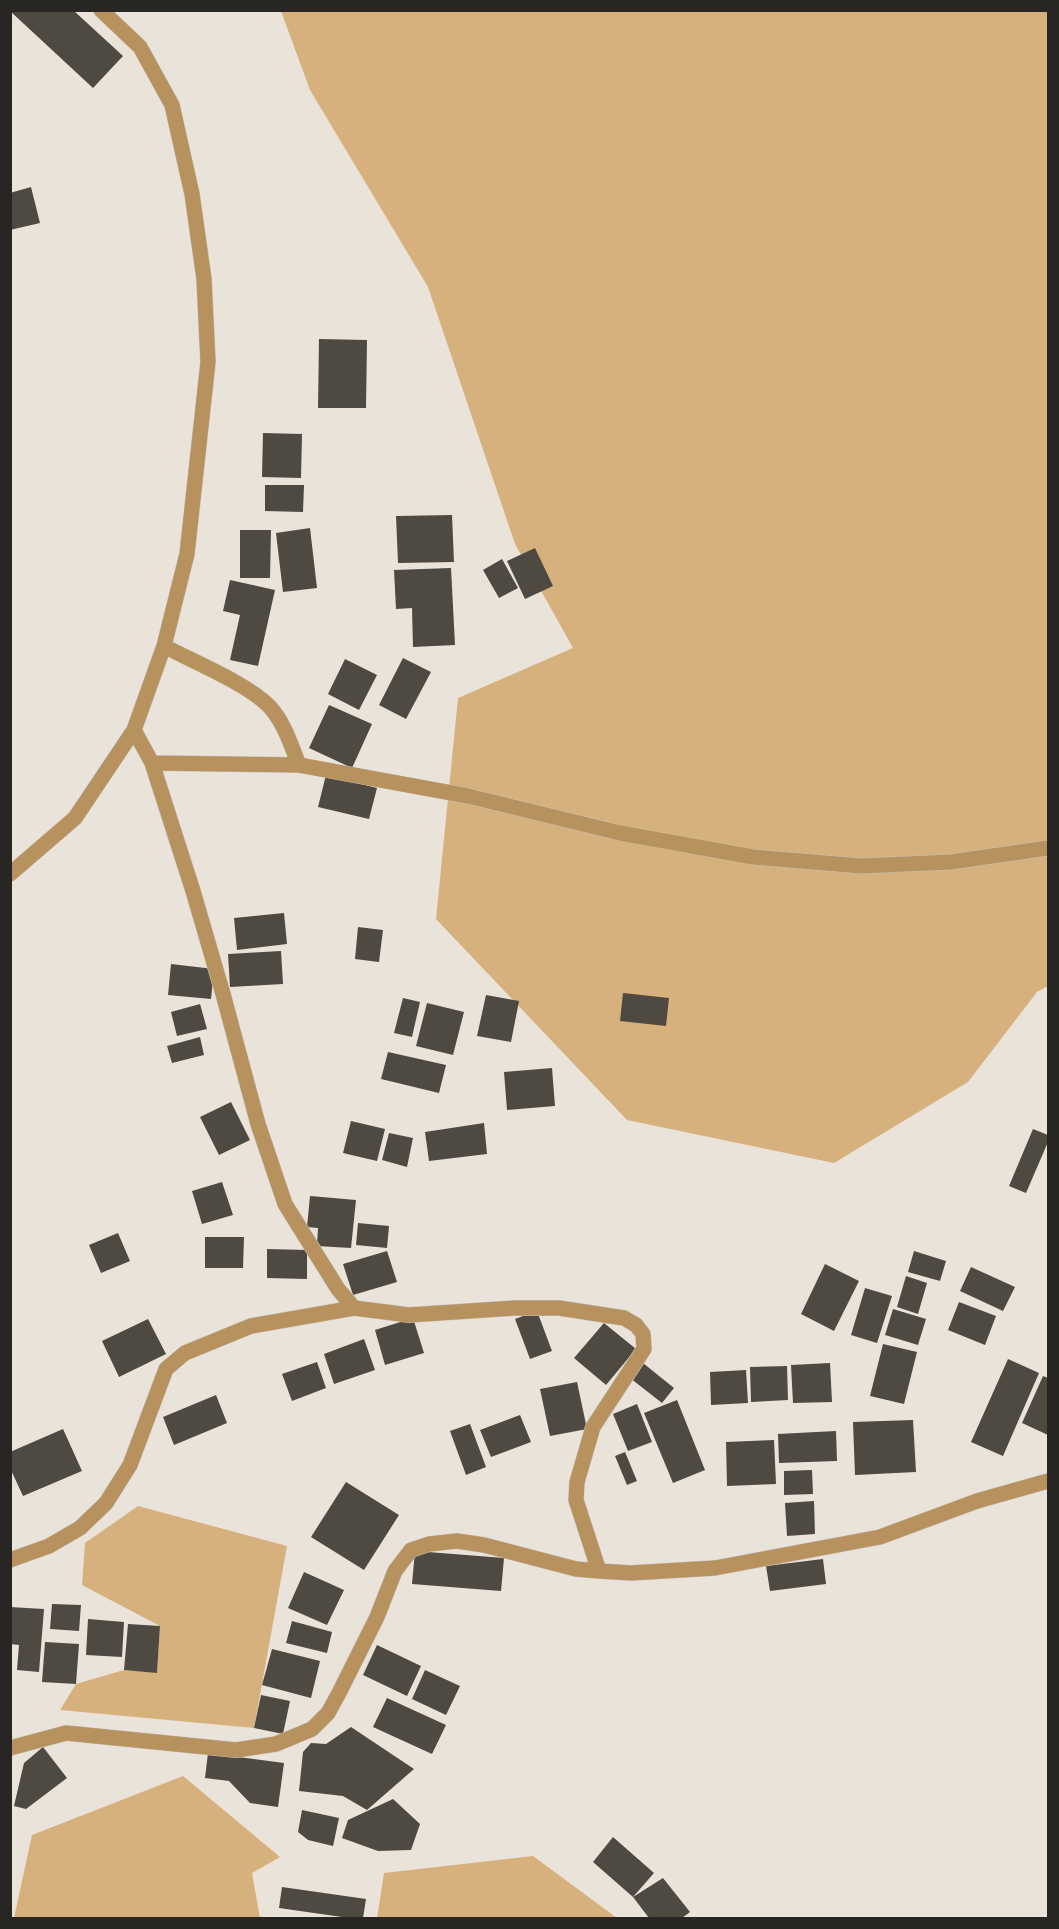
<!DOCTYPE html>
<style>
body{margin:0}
#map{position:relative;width:1059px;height:1929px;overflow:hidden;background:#eae3da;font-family:"Asap Condensed",sans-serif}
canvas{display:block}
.frame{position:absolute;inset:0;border:12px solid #282622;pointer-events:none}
</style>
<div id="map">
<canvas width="1059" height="1929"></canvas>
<div class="frame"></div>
</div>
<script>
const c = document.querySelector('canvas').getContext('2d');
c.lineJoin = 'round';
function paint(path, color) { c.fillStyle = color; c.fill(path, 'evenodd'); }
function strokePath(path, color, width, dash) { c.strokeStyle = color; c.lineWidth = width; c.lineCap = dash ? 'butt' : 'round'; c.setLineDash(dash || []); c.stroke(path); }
const green = new Path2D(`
 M281,11H1048V986L1037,992L968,1082L834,1163L627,1120L436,919L458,698L573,648L515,544L428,287L310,90Z
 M138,1506L287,1546L254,1728L60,1710L76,1684L124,1670L157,1672L160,1626L82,1585L85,1543Z
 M183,1776L280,1857L252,1873L260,1918H14L32,1835Z
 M533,1856L617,1918H377L384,1873Z`);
const building = new Path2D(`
 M73,10L123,56L93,88L10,11Z
 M31,187L40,223L10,230V193Z
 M319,339L367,340L366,408H318Z
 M263,433L302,434L301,478L262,477Z
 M265,485H304L303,512L265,511Z
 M452,515L454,562L398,563L396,516Z
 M310,528L317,588L283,592L276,533Z
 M240,530H271L270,578H240Z
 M535,548L553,586L525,599L507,561Z
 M502,559L518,588L499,598L483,570Z
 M451,568L455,645L413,647L412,608L396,609L394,570Z
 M230,580L275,590L258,666L230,660L240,615L223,611Z
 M403,658L431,672L406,719L379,705Z
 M345,659L377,675L359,710L328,694Z
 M329,705L372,724L352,768L309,748Z
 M326,775L377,788L369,819L318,807Z
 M284,913L287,944L237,950L234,918Z
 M358,927L383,930L379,962L355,959Z
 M281,951L283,984L230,987L228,954Z
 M171,964L214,969L211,999L168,995Z
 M623,993L669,998L666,1026L620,1021Z
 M486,995L519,1001L511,1042L477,1036Z
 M403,998L420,1002L412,1037L394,1033Z
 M427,1003L464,1012L453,1055L416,1046Z
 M200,1004L207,1029L177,1036L171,1012Z
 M200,1037L204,1055L172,1063L167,1046Z
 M388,1052L446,1065L439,1093L381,1079Z
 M552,1068L555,1106L507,1110L504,1072Z
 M231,1102L250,1140L219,1155L200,1117Z
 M351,1121L385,1129L377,1161L343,1153Z
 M484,1123L487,1154L429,1161L425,1132Z
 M1033,1129L1048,1135V1142L1026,1193L1009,1186Z
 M389,1133L413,1138L407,1167L382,1160Z
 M222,1182L233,1215L202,1224L192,1191Z
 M310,1196L356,1200L351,1248L317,1246L318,1228L307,1227Z
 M358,1223L389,1226L387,1248L356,1245Z
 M118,1233L130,1261L101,1273L89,1245Z
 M205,1237H244L243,1268H205Z
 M267,1249L307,1250V1279L267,1278Z
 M387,1251L397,1282L353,1295L343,1264Z
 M914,1251L946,1261L940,1281L908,1272Z
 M825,1264L859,1281L834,1331L801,1314Z
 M971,1267L1015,1287L1003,1311L960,1291Z
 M906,1276L927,1283L918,1314L897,1307Z
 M865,1288L892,1296L877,1343L851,1335Z
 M959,1302L996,1316L985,1345L948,1330Z
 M893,1309L926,1319L918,1345L885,1335Z
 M537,1311L552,1351L530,1359L515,1319Z
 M413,1318L424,1353L385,1365L375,1330Z
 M148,1319L166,1354L119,1377L102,1341Z
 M604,1323L636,1349L606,1385L574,1358Z
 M364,1339L375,1370L334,1384L324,1354Z
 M883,1344L917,1352L904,1404L870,1396Z
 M1008,1359L1039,1373L1003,1456L971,1442Z
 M317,1362L326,1388L292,1401L282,1374Z
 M643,1363L674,1388L662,1403L630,1378Z
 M830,1363L832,1402L793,1403L791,1365Z
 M787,1366L788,1400L751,1402L750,1367Z
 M746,1370L748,1403L711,1405L710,1372Z
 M1043,1376L1048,1378V1435L1022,1423Z
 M577,1382L587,1429L550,1436L540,1389Z
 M216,1395L227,1423L174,1445L163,1417Z
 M677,1400L705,1470L673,1483L644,1413Z
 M637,1404L652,1442L628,1451L613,1414Z
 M520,1415L531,1442L491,1457L480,1430Z
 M913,1420L916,1472L855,1475L853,1422Z
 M470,1424L486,1467L466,1475L450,1431Z
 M63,1429L82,1471L23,1496L10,1468V1452Z
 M836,1431L837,1461L779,1463L778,1434Z
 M774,1440L776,1484L727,1486L726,1442Z
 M625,1452L637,1481L627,1485L615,1456Z
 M812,1470L813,1494L784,1495V1471Z
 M346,1482L399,1515L364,1570L311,1537Z
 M814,1501L815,1534L787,1536L785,1503Z
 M415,1551L504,1558L501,1591L412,1584Z
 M823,1559L826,1584L770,1591L766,1566Z
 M304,1572L344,1590L327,1625L288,1608Z
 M52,1604L81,1605L79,1631L50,1629Z
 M10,1607L44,1609L39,1672L17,1670L19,1645L10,1644Z
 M88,1619L124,1622L122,1657L86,1655Z
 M292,1621L332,1632L327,1653L286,1643Z
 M128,1624L160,1626L157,1673L124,1670Z
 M45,1642L79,1644L76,1684L42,1682Z
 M377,1645L421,1666L407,1696L363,1675Z
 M272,1649L320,1661L311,1698L262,1685Z
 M425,1670L460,1686L446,1715L412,1699Z
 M261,1695L290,1701L283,1734L254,1728Z
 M387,1698L446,1725L432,1754L373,1727Z
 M351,1727L414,1769L367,1810L343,1796L299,1791L303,1752L311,1743L326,1744Z
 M43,1747L67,1778L26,1809L14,1806L24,1763Z
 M208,1753L284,1763L278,1807L250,1803L229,1781L205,1778Z
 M393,1799L420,1824L411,1850L378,1851L342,1838L348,1820Z
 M302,1810L339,1818L333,1846L308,1840L298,1832Z
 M613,1837L654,1873L633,1897L663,1878L690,1912L682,1918H649L633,1897L593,1862Z
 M282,1887L366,1899L363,1918H349L279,1908Z`);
const minor = new Path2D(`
 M164,646C194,662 246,683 269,706C284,722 291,745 299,765
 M134,730L152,763L193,891L223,994L258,1124L285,1204L338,1289L354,1308L409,1315L515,1308H559L624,1318L636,1325L643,1334L644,1349L593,1427L577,1482L576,1500L599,1571
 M152,763L299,765L468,796L620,833L753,857L861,866L951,862L1048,848
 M10,874L75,818L134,730L164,646L187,554L208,362L204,279L192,194L172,105L140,47L101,10
 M10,1560L49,1546L80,1528L106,1503L130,1465L166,1369L185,1353L251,1326L354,1308
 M10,1748L66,1733L236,1750L276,1744L312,1729L328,1713L339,1693L377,1617L395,1571L411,1550L429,1544L457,1541L484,1545L576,1569L599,1571L631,1573L715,1568L880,1537L977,1501L1048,1481`);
paint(green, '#d7b17d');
paint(building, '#4e4941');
strokePath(minor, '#c7c1b9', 16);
strokePath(minor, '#b8925e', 15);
</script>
